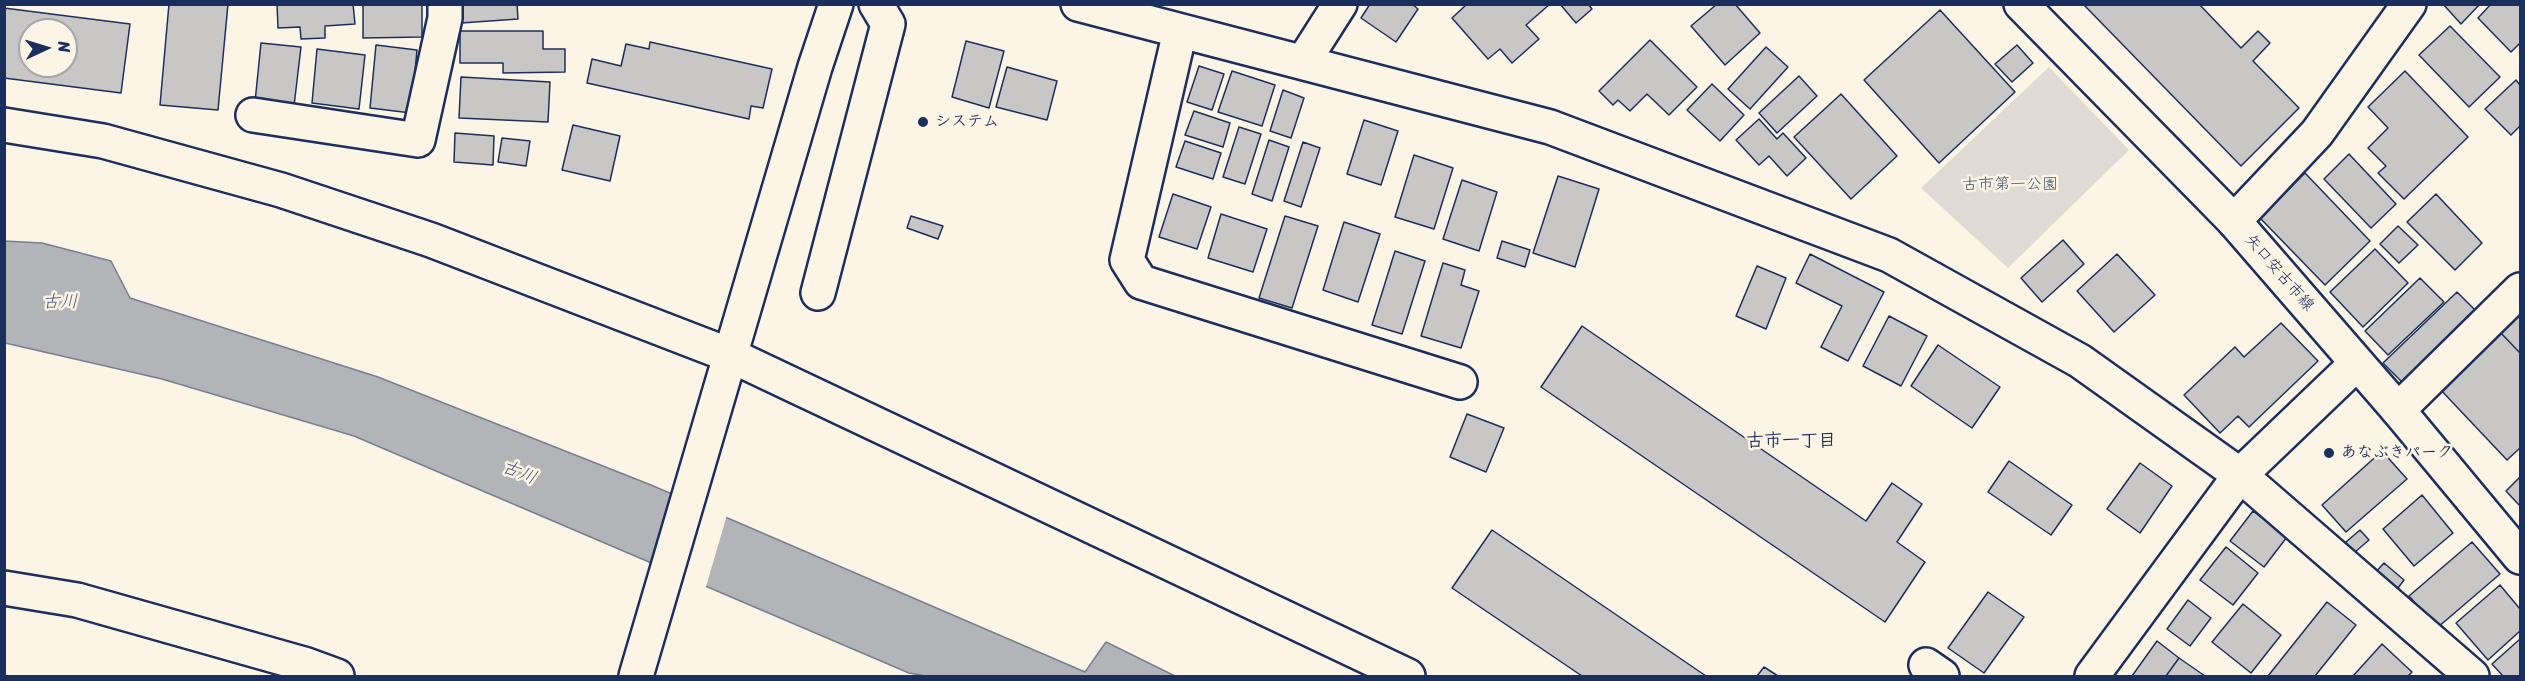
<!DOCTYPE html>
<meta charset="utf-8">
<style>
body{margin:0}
#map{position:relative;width:2525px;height:681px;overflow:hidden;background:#fcf5e5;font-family:Sriracha,sans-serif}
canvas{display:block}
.frame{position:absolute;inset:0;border:6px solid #1b2f5e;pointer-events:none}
.north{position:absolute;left:18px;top:18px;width:60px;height:60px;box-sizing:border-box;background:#fcf5e5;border:2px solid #a2a6af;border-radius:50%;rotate:86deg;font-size:16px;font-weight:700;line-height:24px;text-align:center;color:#1b2f5e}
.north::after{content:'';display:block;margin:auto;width:21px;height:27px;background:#1b2f5e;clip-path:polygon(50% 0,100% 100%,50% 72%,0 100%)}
</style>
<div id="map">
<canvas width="2525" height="681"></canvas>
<div class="frame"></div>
<div class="north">N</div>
</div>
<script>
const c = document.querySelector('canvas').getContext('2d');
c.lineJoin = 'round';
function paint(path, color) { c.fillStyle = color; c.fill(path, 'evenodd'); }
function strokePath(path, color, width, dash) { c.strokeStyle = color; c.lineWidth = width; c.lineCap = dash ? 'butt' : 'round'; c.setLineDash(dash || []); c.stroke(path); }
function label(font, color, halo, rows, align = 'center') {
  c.font = font + ' Sriracha,"Klee One",sans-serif'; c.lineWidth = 5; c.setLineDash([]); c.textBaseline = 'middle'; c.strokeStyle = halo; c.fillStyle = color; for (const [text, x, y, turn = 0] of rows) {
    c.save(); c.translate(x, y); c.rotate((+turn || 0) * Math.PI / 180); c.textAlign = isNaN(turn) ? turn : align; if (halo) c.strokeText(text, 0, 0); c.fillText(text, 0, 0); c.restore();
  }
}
const green = new Path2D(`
 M2049,67L2129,150L2008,268L1921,188Z`);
const water = new Path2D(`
 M4,241L42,243L111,261L130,298L378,377L651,485L1085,672L1106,642L1175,676H926L909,673L354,436L162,379L5,343Z`);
const pier = new Path2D(`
 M673,491L727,515L705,590L652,567Z`);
const building = new Path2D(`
 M169,4H228L218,110L160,105Z
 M277,4H353L355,24L325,26V38L301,39L300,27L278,28Z
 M363,4H422V37L363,38Z
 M460,4H517L518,19L461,23Z
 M1370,4H1412L1418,9L1396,42L1361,18Z
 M1467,4H1550L1526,25L1539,39L1512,63L1500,49L1488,59L1452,18Z
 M1560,4H1588L1592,9L1576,23Z
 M1717,4H1735L1760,33L1725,65L1691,26Z
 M2083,4H2199L2241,48L2258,31L2270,43L2253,61L2299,108L2241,166Z
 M2443,4H2480L2461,24Z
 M2491,4H2520V43L2511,52L2478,18Z
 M4,8L130,24L121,93L4,78ZM30,30H66V66H30Z
 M1940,10L2015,92L1939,163L1864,80Z
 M2450,26L2500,77L2469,107L2419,55Z
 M460,31H543V49H565V72L503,73V63H460Z
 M1650,40L1697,87L1669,115L1647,94L1630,111L1618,100L1613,105L1599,91Z
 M966,41L1004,51L989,108L952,97Z
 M650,42L772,69L763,108L751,106L749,119L587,83L592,59L621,66L626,44L649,49Z
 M261,43L301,47L294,106L255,102Z
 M376,45L417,50L411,113L370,108Z
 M2017,45L2033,63L2012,82L1995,64Z
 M1766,47L1788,67L1750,109L1728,89Z
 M317,49L365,55L359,109L312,103Z
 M1199,66L1224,74L1212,110L1187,102Z
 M1007,67L1057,81L1047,120L996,107Z
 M1232,71L1275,85L1262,126L1218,112Z
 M2405,71L2468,137L2404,199L2378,173L2386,166L2368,148L2388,128L2368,107Z
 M1799,76L1817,96L1777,133L1759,113Z
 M461,77L550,82L548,122L459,118Z
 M2516,80L2520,85V126L2511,135L2485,109Z
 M1712,84L1744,115L1720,141L1687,110Z
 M1283,90L1304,98L1291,138L1270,131Z
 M1841,94L1897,156L1851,199L1794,137Z
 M1194,111L1230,123L1223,147L1185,135Z
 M1759,119L1777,139L1783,133L1806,158L1787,176L1769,156L1759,165L1736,140Z
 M1364,120L1398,131L1381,185L1347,174Z
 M573,125L620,136L610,181L562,170Z
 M1239,127L1261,134L1245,184L1223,177Z
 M455,133L494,136L493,165L454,162Z
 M502,138L530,141L526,166L498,162Z
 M1269,140L1289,147L1272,201L1252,194Z
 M1185,141L1221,153L1213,179L1176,167Z
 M1303,142L1320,148L1301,207L1284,201Z
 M2349,154L2396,204L2371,228L2324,179Z
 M1414,155L1453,168L1434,229L1395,217Z
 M2305,173L2370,241L2325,285L2260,218Z
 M1558,176L1599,189L1575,267L1533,253Z
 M1462,180L1497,192L1479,251L1443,239Z
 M1173,194L1211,207L1197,249L1159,237Z
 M2436,194L2482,243L2455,270L2407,222Z
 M1221,214L1267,229L1253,272L1208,258Z
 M911,216L943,226L938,239L907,228Z
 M1285,216L1318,226L1292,308L1259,298Z
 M1344,222L1380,234L1358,302L1323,290Z
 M2398,226L2418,245L2399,263L2380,244Z
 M2063,240L2084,264L2042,302L2021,278Z
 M1502,241L1530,250L1525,267L1497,258Z
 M2375,249L2408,283L2363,327L2330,292Z
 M1395,251L1425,261L1402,334L1372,325Z
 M1810,254L1884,292L1848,361L1821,347L1842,306L1796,283Z
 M2117,254L2155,295L2114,332L2077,291Z
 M1443,263L1465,270L1461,285L1479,291L1461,348L1421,336Z
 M1757,266L1786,278L1766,329L1736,316Z
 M2420,278L2444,302L2388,355L2365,331Z
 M2457,292L2484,319L2411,391L2383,363Z
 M2520,309V353L2498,330Z
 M1889,316L1927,336L1901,386L1863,366Z
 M2281,323L2318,361L2249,427L2238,416L2220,433L2184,395L2235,347L2244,357Z
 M1582,326L1866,521L1892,483L1922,504L1897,542L1925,562L1885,622L1541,387Z
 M2498,330L2520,353V448L2507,460L2438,387Z
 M1938,345L2000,387L1972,428L1911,386Z
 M1467,414L1504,428L1486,472L1450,457Z
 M2382,451L2407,479L2346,532L2322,505Z
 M2009,461L2072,505L2051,535L1988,492Z
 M2140,463L2172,486L2140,533L2107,509Z
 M2520,477V506L2506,491Z
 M2422,495L2453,533L2414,566L2383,529Z
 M2253,511L2287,537L2264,567L2230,541Z
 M1492,530L1706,676H1582L1452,588Z
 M2360,530L2369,540L2348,558L2339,548Z
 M2472,542L2500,574L2437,628L2409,596Z
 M2226,547L2258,573L2233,605L2200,580Z
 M2384,563L2404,580L2395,592L2374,574Z
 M2500,585L2520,609V631L2488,660L2456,623Z
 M1988,592L2024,617L1984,673L1948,648Z
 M2188,600L2211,618L2190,646L2167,629Z
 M2327,602L2356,625L2315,676H2268Z
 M2243,604L2281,635L2251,673L2212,642Z
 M2520,639V676H2503L2492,664Z
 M2157,641L2179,658L2166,676H2132Z
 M2382,644L2412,672L2408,676H2353Z
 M2179,658L2205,676H2166Z
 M1764,667L1778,676H1757Z`);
const minor = new Path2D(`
 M1078,4L1550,127L1889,255L2080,361L2240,475L2472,676
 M1180,31L1127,260L1141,282L1460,382
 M1303,62L1340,4
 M253,115L418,140L445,18V4
 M4,125L103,141L281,190L431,240L732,356L1408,676
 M2234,221L2317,133L2409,4
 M818,293L888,24L876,4
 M2398,410L2520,290
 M4,588L77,600L307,665L337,676
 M1926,665L1942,676
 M636,676L815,67L836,4
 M2092,676L2240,475L2356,364`);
const major = new Path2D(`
 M2021,4L2234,221L2398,410L2520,557`);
const markers = [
 [923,122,6,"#1b2f5e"],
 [2329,453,6,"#1b2f5e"]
];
const poiNames = [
 ["システム",935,122],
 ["あなぶきパーク",2341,453]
];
const parkNames = [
 ["古市第一公園",2010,185]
];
const streetNames = [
 ["矢口安古市線",2279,273,49]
];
const waterNames = [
 ["古川",60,302],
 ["古川",519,473,22]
];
const neighbourhoodNames = [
 ["古市一丁目",1791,441]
];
paint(green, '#dfdbd4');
paint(water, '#b2b4b8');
strokePath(water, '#767f94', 1.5);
paint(pier, '#fcf5e5');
paint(building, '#c8c7c6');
strokePath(building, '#1b2f5e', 1.5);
strokePath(minor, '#1b2f5e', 38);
strokePath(major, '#1b2f5e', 38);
strokePath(minor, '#fcf5e5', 33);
strokePath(major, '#fcf5e5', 33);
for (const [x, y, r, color] of markers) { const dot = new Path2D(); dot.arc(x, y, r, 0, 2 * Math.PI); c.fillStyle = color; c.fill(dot); strokePath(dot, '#fcf5e5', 2); }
label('bold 16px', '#1b2f5e', '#fcf5e5', poiNames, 'left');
label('16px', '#425176', '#fcf5e5', parkNames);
label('16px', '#1b2f5e', '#fcf5e5', streetNames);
label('italic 18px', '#485779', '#fcf5e5', waterNames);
label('bold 18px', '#1b2f5e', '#fcf5e5', neighbourhoodNames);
</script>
